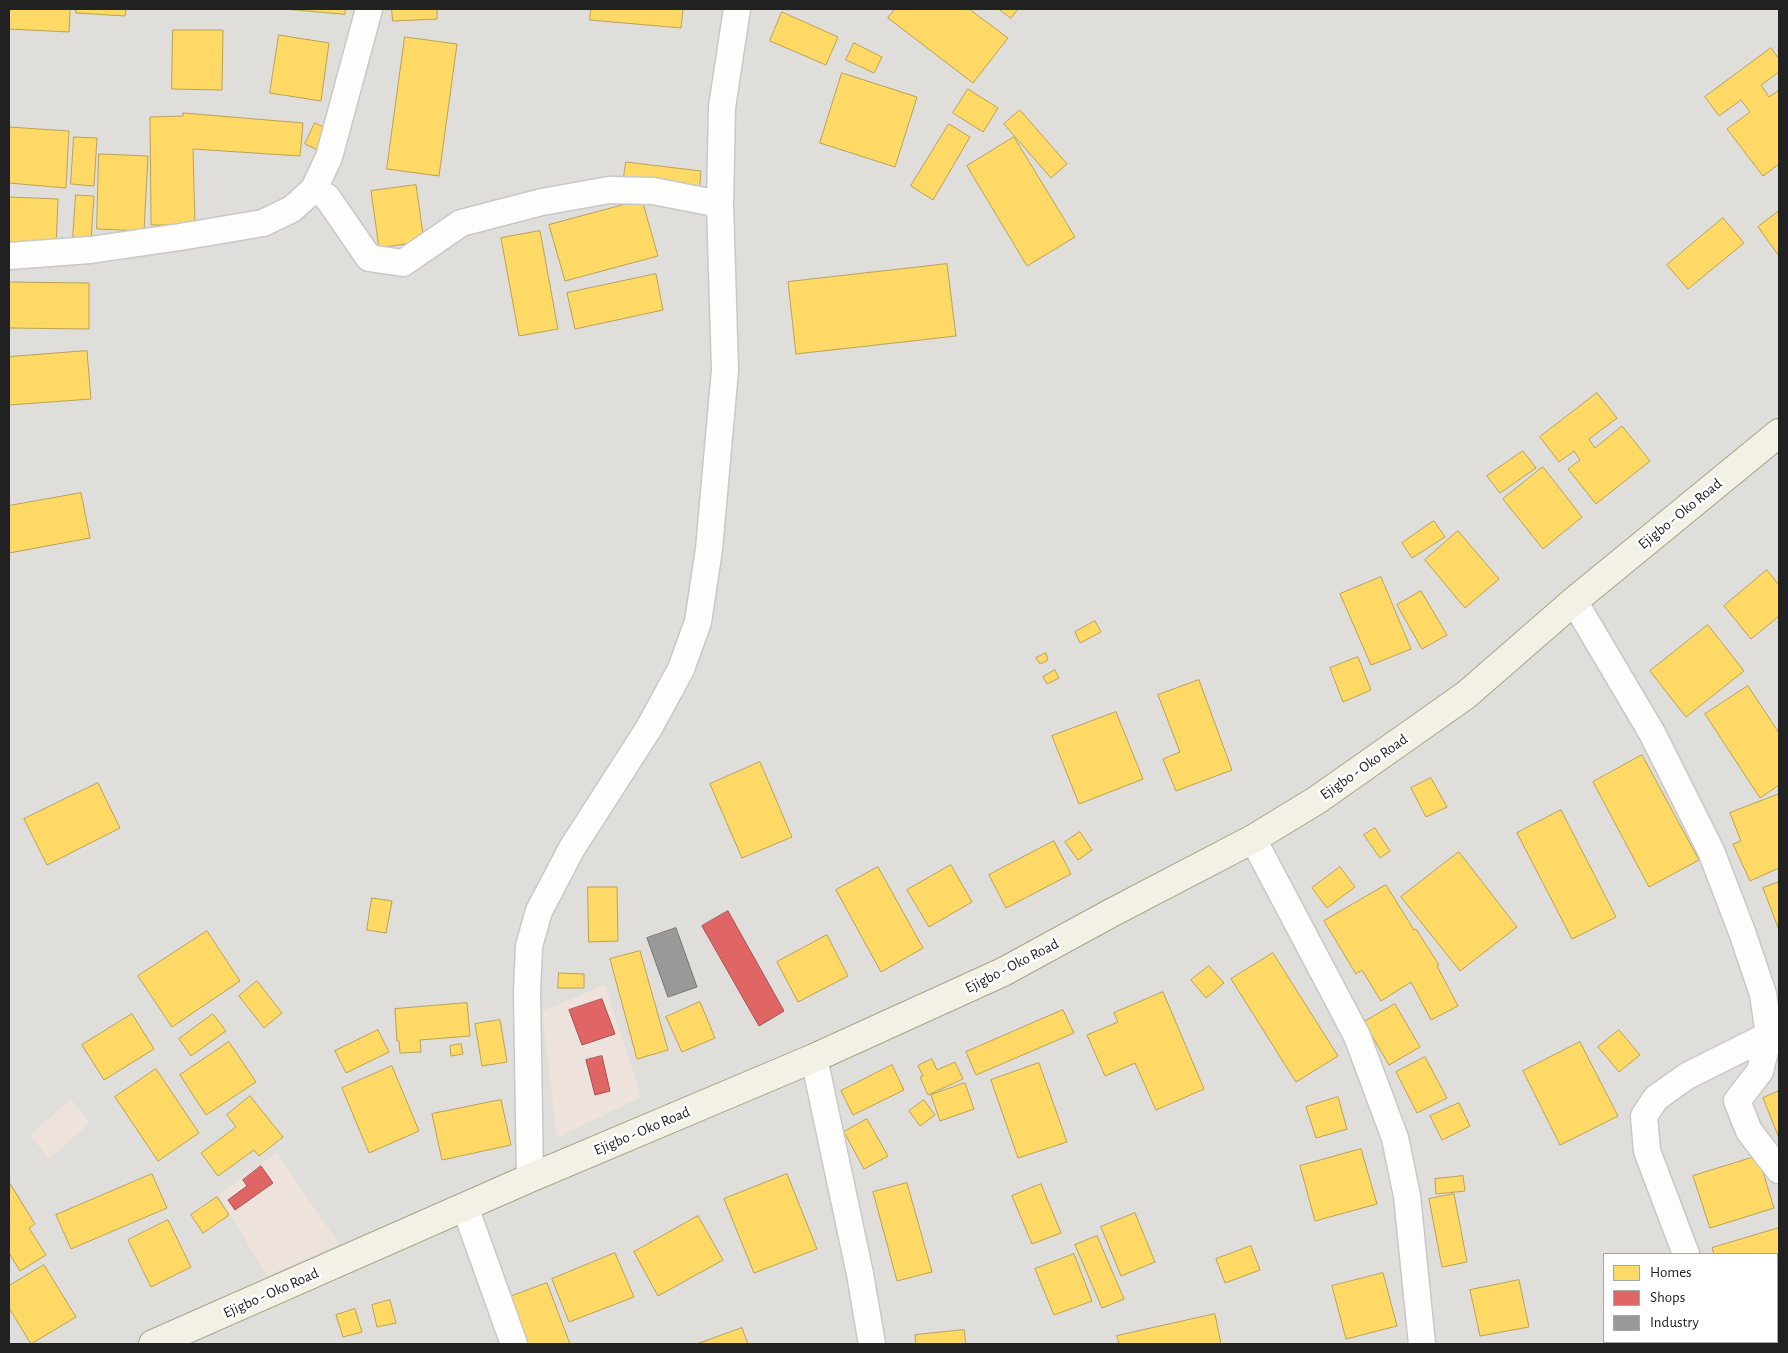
<!DOCTYPE html>
<style>
body{margin:0}
#map{position:relative;width:1788px;height:1353px;overflow:hidden;background:#f0efea;font-family:"Alegreya Sans",sans-serif}
canvas{display:block}
.frame{position:absolute;inset:0;border:10px solid #212121;pointer-events:none}
.legend{position:absolute;left:1603px;top:1253px;width:175px;height:90px;box-sizing:border-box;background:#fff;border:1px solid #a6a6a6;margin:0;padding:6px 9px;list-style:none;font-size:15px;color:#212121}
.legend li{display:flex;align-items:center;gap:10px;height:25px}
.legend b{width:25px;border:1px solid #a6a6a6}
</style>
<div id="map">
<canvas width="1788" height="1353"></canvas>
<div class="frame"></div>
<ul class="legend">
<li><b style="height:14px;background:#ffd966"></b>Homes</li>
<li><b style="height:14px;background:#e06666"></b>Shops</li>
<li><b style="height:14px;background:#999"></b>Industry</li>
</ul>
</div>
<script>
const c = document.querySelector('canvas').getContext('2d');
c.lineJoin = 'round';
function paint(path, color) { c.fillStyle = color; c.fill(path, 'evenodd'); }
function strokePath(path, color, width, dash) { c.strokeStyle = color; c.lineWidth = width; c.lineCap = dash ? 'butt' : 'round'; c.setLineDash(dash || []); c.stroke(path); }
function label(font, color, halo, rows, align = 'center') {
  c.font = font + ' "Alegreya Sans",sans-serif'; c.lineWidth = 5; c.setLineDash([]); c.textBaseline = 'middle'; c.strokeStyle = halo; c.fillStyle = color; for (const [text, x, y, turn = 0] of rows) {
    c.save(); c.translate(x, y); c.rotate((+turn || 0) * Math.PI / 180); c.textAlign = isNaN(turn) ? turn : align; if (halo) c.strokeText(text, 0, 0); c.fillText(text, 0, 0); c.restore();
  }
}
const residential = new Path2D(`
 M9,9H1779V1344H9ZM1604,1254H1777V1342H1604Z`);
const commercial = new Path2D(`
 M605,985L641,1097L557,1138L542,1011Z
 M71,1099L90,1123L49,1159L30,1135Z
 M277,1153L339,1244L267,1276L218,1194Z`);
const homes = new Path2D(`
 M9,9H70L69,32L9,29Z
 M76,9H126L125,16L76,13Z
 M285,9H345V14Z
 M392,9H437V19L393,21Z
 M591,9H683L681,28L590,20Z
 M895,9H969L1008,38L973,83L888,18Z
 M999,9H1018L1011,18Z
 M782,12L838,37L826,65L770,41Z
 M173,30H223L222,90L172,89Z
 M279,35L329,43L321,101L270,93Z
 M405,37L457,44L439,176L387,169Z
 M854,43L882,57L874,73L846,60Z
 M1771,48L1779,59V72L1761,85L1769,97L1779,90V164L1763,176L1727,129L1750,112L1741,100L1719,116L1705,97Z
 M842,73L917,97L895,167L820,143Z
 M968,89L998,108L983,132L953,113Z
 M1020,110L1067,164L1051,178L1004,124Z
 M183,113L303,123L300,156L193,149L195,225H151L150,117L183,116Z
 M315,123L332,131L322,152L305,144Z
 M949,124L970,137L933,200L911,186Z
 M9,127L69,131L66,188L9,183Z
 M74,137L97,138L94,186L71,184Z
 M1014,137L1075,237L1027,266L967,166Z
 M99,154L148,156L144,231L97,229Z
 M626,162L701,171L699,193L623,184Z
 M416,185L424,241L379,248L371,191Z
 M76,195L94,196L91,240L73,239Z
 M9,197L58,199L56,245L9,242Z
 M642,200L658,256L565,281L549,225Z
 M1779,211V256L1758,227Z
 M1723,218L1744,243L1688,289L1667,265Z
 M540,231L558,329L519,336L501,238Z
 M947,264L956,336L796,354L788,282Z
 M656,274L663,310L575,329L567,293Z
 M9,282L89,283V329L9,328Z
 M87,351L91,399L9,405V357Z
 M1597,393L1617,418L1589,439L1595,448L1622,426L1650,461L1596,504L1568,469L1580,460L1574,451L1559,462L1540,437Z
 M1523,451L1536,468L1500,493L1487,476Z
 M1543,467L1582,517L1543,549L1503,499Z
 M81,493L90,538L9,553V506Z
 M1434,521L1445,537L1412,558L1402,543Z
 M1458,531L1499,579L1465,608L1425,560Z
 M1767,570L1779,585V616L1751,639L1724,606Z
 M1381,577L1411,649L1371,665L1340,594Z
 M1421,591L1447,635L1422,649L1397,605Z
 M1095,621L1101,632L1080,643L1075,632Z
 M1708,625L1744,671L1686,717L1650,671Z
 M1046,653L1048,660L1040,664L1036,658Z
 M1358,657L1371,690L1343,702L1330,668Z
 M1055,670L1059,678L1047,684L1043,677Z
 M1199,680L1232,770L1176,791L1163,759L1180,752L1158,695Z
 M1748,686L1779,733V785L1760,798L1705,714Z
 M1116,712L1143,779L1079,804L1052,736Z
 M1642,755L1699,860L1649,887L1593,782Z
 M760,762L792,837L742,858L710,784Z
 M1431,778L1447,807L1426,817L1411,788Z
 M98,783L120,828L47,865L24,819Z
 M1779,794V868L1750,881L1733,844L1741,841L1730,813Z
 M1561,810L1616,917L1572,939L1517,833Z
 M1375,828L1390,851L1380,858L1364,835Z
 M1080,832L1092,850L1078,860L1065,842Z
 M1054,841L1071,874L1006,908L989,875Z
 M1459,852L1517,927L1460,971L1401,897Z
 M951,865L972,902L929,927L907,890Z
 M878,867L923,948L881,972L836,890Z
 M1340,867L1355,887L1327,908L1312,888Z
 M1779,882V930L1763,888Z
 M1386,885L1414,930L1416,929L1439,965L1437,966L1458,1006L1431,1020L1411,982L1381,1001L1362,970L1356,974L1324,921Z
 M588,887H617L618,941L589,942Z
 M372,898L392,901L386,933L367,930Z
 M207,931L240,981L172,1027L138,976Z
 M827,935L848,976L798,1002L777,962Z
 M640,951L668,1050L637,1059L610,959Z
 M1273,953L1338,1056L1296,1082L1231,979Z
 M1209,966L1224,983L1206,998L1191,980Z
 M559,973L584,974V988H558Z
 M257,981L282,1013L264,1028L239,996Z
 M1163,992L1204,1089L1156,1110L1135,1063L1105,1076L1087,1035L1118,1022L1114,1013Z
 M700,1002L715,1038L682,1052L666,1017Z
 M467,1003L470,1036L420,1040L421,1052L400,1053L399,1041H397L395,1009Z
 M1395,1004L1420,1047L1389,1065L1364,1022Z
 M1063,1010L1074,1033L976,1075L966,1052Z
 M132,1014L154,1049L104,1080L82,1045Z
 M213,1014L226,1031L191,1056L179,1039Z
 M500,1020L507,1062L482,1066L475,1024Z
 M378,1030L389,1052L346,1073L335,1051Z
 M1619,1030L1640,1055L1619,1072L1598,1047Z
 M229,1042L256,1082L206,1115L180,1075Z
 M1580,1042L1618,1116L1560,1145L1523,1071Z
 M461,1044L463,1054L451,1056L450,1046Z
 M1425,1057L1447,1098L1417,1113L1396,1072Z
 M932,1059L937,1070L955,1062L963,1079L928,1095L920,1077L923,1076L918,1066Z
 M1039,1063L1067,1142L1018,1158L991,1080Z
 M892,1065L904,1090L853,1115L841,1091Z
 M392,1066L419,1131L369,1153L342,1088Z
 M156,1069L199,1133L158,1161L115,1097Z
 M965,1083L974,1109L940,1121L931,1095Z
 M1779,1091V1138L1763,1098Z
 M250,1096L283,1137L259,1156L254,1150L218,1176L201,1153L236,1127L227,1115Z
 M1338,1097L1347,1129L1316,1138L1306,1107Z
 M501,1100L511,1145L442,1160L432,1114Z
 M924,1100L935,1115L920,1126L909,1111Z
 M1459,1103L1470,1126L1442,1140L1430,1116Z
 M867,1119L888,1156L864,1169L844,1132Z
 M1361,1149L1377,1204L1315,1221L1300,1166Z
 M1758,1156L1774,1208L1710,1228L1693,1176Z
 M152,1174L167,1208L71,1249L56,1215Z
 M787,1174L817,1249L754,1273L724,1199Z
 M1463,1176L1465,1191L1436,1194L1435,1179Z
 M9,1182L35,1224L29,1228L46,1255L20,1271L9,1253Z
 M907,1183L932,1272L897,1281L873,1192Z
 M1041,1184L1061,1233L1032,1244L1012,1196Z
 M1454,1194L1467,1262L1442,1267L1429,1199Z
 M217,1197L229,1215L203,1233L191,1215Z
 M1135,1213L1155,1262L1121,1276L1101,1227Z
 M698,1216L723,1260L658,1296L634,1252Z
 M168,1220L191,1267L151,1287L128,1240Z
 M1779,1228V1327L1777,1328V1254H1714L1712,1248Z
 M1097,1236L1124,1299L1102,1308L1075,1245Z
 M1251,1246L1260,1270L1225,1283L1216,1259Z
 M615,1253L634,1297L569,1322L552,1279Z
 M1074,1254L1092,1301L1054,1315L1035,1269Z
 M44,1265L76,1317L31,1344L9,1308V1286Z
 M1383,1273L1397,1326L1346,1339L1332,1286Z
 M1519,1280L1529,1327L1480,1336L1470,1290Z
 M547,1283L570,1344H522L504,1299Z
 M390,1300L396,1323L377,1327L372,1305Z
 M355,1309L362,1332L343,1337L336,1315Z
 M1215,1314L1221,1344H1119L1117,1336Z
 M742,1328L748,1344H697Z
 M964,1330L966,1344H916L915,1335Z
 M1626,1342H1665L1666,1344H1627Z`);
const shops = new Path2D(`
 M728,911L784,1011L759,1026L702,926Z
 M602,999L615,1034L582,1045L569,1010Z
 M602,1056L610,1091L595,1095L586,1060Z
 M261,1166L273,1183L235,1210L228,1200L247,1186L243,1180Z`);
const industry = new Path2D(`
 M676,928L697,987L668,997L647,938Z`);
const street = new Path2D(`
 M314,189L327,197L369,258L403,263L461,223L542,202L609,190L653,191L720,204
 M9,256L90,250L180,237L263,223L292,209L314,189L329,157L369,9
 M1574,601L1652,733L1711,851L1742,932L1763,994L1769,1035L1760,1071L1737,1101L1749,1131L1779,1170
 M1253,839L1357,1036L1395,1138L1407,1196L1422,1344
 M814,1058L860,1274L872,1344
 M530,1178L527,993L529,946L539,911L572,848L649,728L681,669L698,622L709,549L725,370L720,204L722,107L737,9
 M465,1207L514,1344
 M1686,1254L1647,1151L1644,1116L1656,1098L1687,1076L1769,1035
 M1712,1342V1344`);
const primary = new Path2D(`
 M153,1344L530,1178L814,1058L1003,972L1113,912L1253,839L1317,800L1466,695L1574,601L1779,433`);
const streetNames = [
 ["Ejigbo - Oko Road",1680,514,-39],
 ["Ejigbo - Oko Road",1364,767,-35],
 ["Ejigbo - Oko Road",1012,966,-27],
 ["Ejigbo - Oko Road",642,1131,-23],
 ["Ejigbo - Oko Road",271,1293,-24]
];
paint(residential, '#dfdedb');
paint(commercial, '#eee3dc');
paint(homes, '#ffd966');
strokePath(homes, '#bca251', 1);
paint(shops, '#e06666');
strokePath(shops, '#a75151', 1);
paint(industry, '#999');
strokePath(industry, '#757575', 1);
strokePath(street, '#c8c8c6', 29);
strokePath(primary, '#a7a586', 30);
strokePath(street, '#fdfdfc', 26);
strokePath(primary, '#f3f1e6', 28);
label('15px', '#212121', '#fff', streetNames);
</script>
